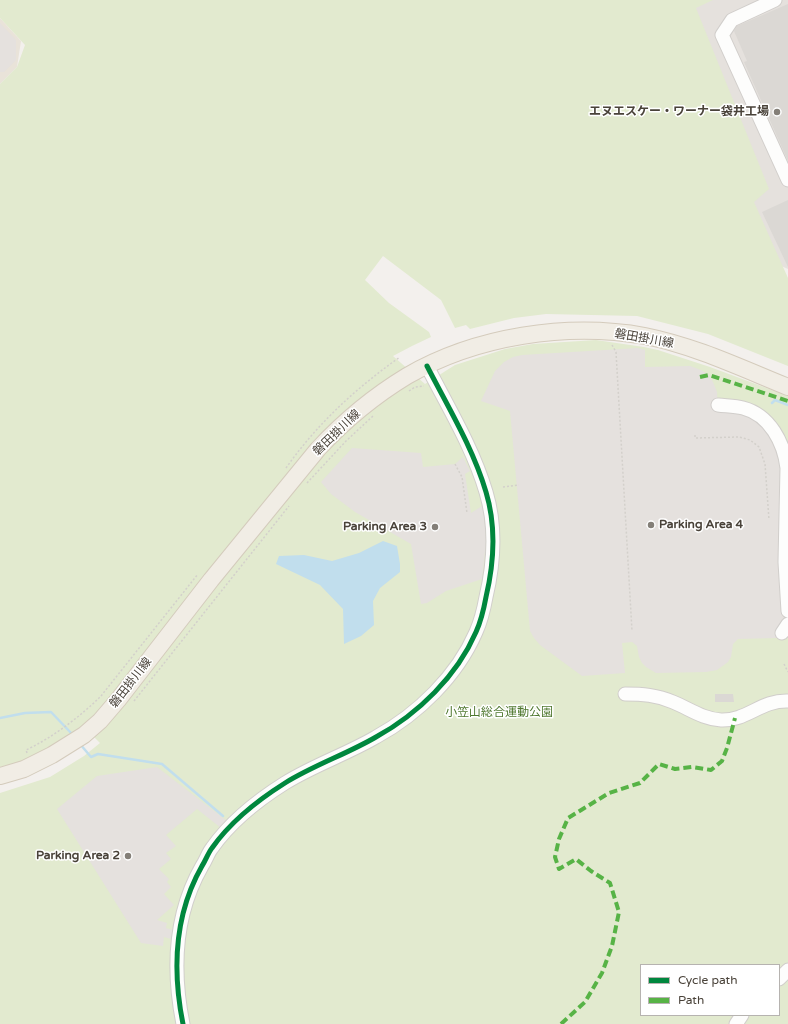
<!DOCTYPE html>
<meta charset="utf-8">
<style>
body{margin:0}
#map{position:relative;width:788px;height:1024px;overflow:hidden;background:#f3f0ed;font-family:"Varela Round",sans-serif}
canvas{display:block}
.legend{position:absolute;left:640px;top:964px;width:140px;height:52px;box-sizing:border-box;background:#fff;border:1px solid #b6b3b0;margin:0;padding:5px 7px;list-style:none;font-size:12px;color:#494239}
.legend li{display:flex;align-items:center;gap:8px;height:20px}
.legend b{width:20px;border:1px solid #b6b3b0}
</style>
<div id="map">
<canvas width="788" height="1024"></canvas>
<ul class="legend">
<li><b style="height:5px;background:#00873e"></b>Cycle path</li>
<li><b style="height:5px;background:#57b346"></b>Path</li>
</ul>
</div>
<script>
const c = document.querySelector('canvas').getContext('2d');
c.lineJoin = 'round';
function paint(path, color) { c.fillStyle = color; c.fill(path, 'evenodd'); }
function strokePath(path, color, width, dash) { c.strokeStyle = color; c.lineWidth = width; c.lineCap = dash ? 'butt' : 'round'; c.setLineDash(dash || []); c.stroke(path); }
function label(font, color, halo, rows, align = 'center') {
  c.font = font + ' "Varela Round","Noto Sans JP",sans-serif'; c.lineWidth = 3; c.setLineDash([]); c.textBaseline = 'middle'; c.strokeStyle = halo; c.fillStyle = color; for (const [text, x, y, turn = 0] of rows) {
    c.save(); c.translate(x, y); c.rotate((+turn || 0) * Math.PI / 180); c.textAlign = isNaN(turn) ? turn : align; if (halo) c.strokeText(text, 0, 0); c.fillText(text, 0, 0); c.restore();
  }
}
const industrial = new Path2D(`
 M690,0H788V269L746,250Z`);
const education = new Path2D(`
 M0,18L21,41L17,67L0,84Z`);
const green = new Path2D(`
 M0,0H713L696,8L769,189L754,202L788,278V366L708,334L637,316L546,314L514,318L470,329L466,325L455,328L441,300L383,256L365,280L389,303L429,332L431,337L412,346L393,356L425,384L455,365L505,349L533,344L596,340L644,347L658,350L710,367L788,396V1024H0V793L50,777L84,756L100,743L84,727L28,760L0,767V84L17,67L25,45L0,18ZM641,965H779V1015H641Z`);
const parking = new Path2D(`
 M0,23L16,40V60L4,72H0Z
 M638,348L645,350V367L690,366L701,370L709,375L713,382L717,392L718,411L744,414L751,417L768,429L782,461L781,544L786,622L778,629L777,638L738,639L733,644L731,657L728,662L717,670L706,672L656,673L646,667L642,663L639,657L637,646L632,642L622,643L625,673L582,676L540,645L534,638L530,631L510,411L481,401L495,371L504,362L513,357L522,355Z
 M352,448L421,453L423,467L455,464L463,457L470,471L465,474L471,513L482,506L484,511L486,542L482,579L446,591L427,603L421,604L411,544L355,512L331,494L321,482Z
 M157,767L227,821L221,828L197,809L166,835L176,846L166,853L171,859L159,869L169,879L167,882L171,887L164,894L174,905L157,920L167,923L166,928L173,930L171,939L164,937L163,946L141,943L57,809L97,776Z`);
const water = new Path2D(`
 M383,541L397,546L400,564V572L380,588L373,601L374,625L361,636L344,644L343,609L320,585L276,564L279,556L304,555L332,561L359,553Z`);
const stream = new Path2D(`
 M772,403L775,400L788,405
 M0,718L25,713L51,712L73,735
 M80,744L91,757L98,754L162,764L223,816`);
const building = new Path2D(`
 M788,4V161L744,62L747,61L734,31L737,26Z
 M788,200V267L762,212Z
 M715,694H733L734,702H715Z`);
const path = new Path2D(`
 M612,345L616,352L632,631
 M409,391L415,387L424,386
 M695,435V438L739,437L750,440L759,447L765,464L769,520
 M455,464L462,477L467,513
 M286,468C317,424 356,388 400,357
 M307,483L346,441L373,416
 M503,487L519,485
 M784,664L788,672
 M134,701L289,506
 M27,753L26,750C52,738 81,716 101,696L198,574`);
const minor = new Path2D(`
 M775,0L732,20L722,35L788,180
 M718,405C726,406 735,406 743,408C770,415 784,443 787,468L785,562L788,611
 M782,633L788,624
 M625,694C642,694 657,695 673,702C690,709 703,719 721,720C747,721 761,700 788,701
 M779,979L788,970
 M183,1024C172,969 174,915 202,866C206,860 208,853 212,848C231,821 258,800 285,783C314,765 347,754 376,737C418,714 457,676 476,632C481,621 484,608 486,597C494,563 496,525 486,492C473,448 448,407 427,366
 M736,1024L742,1015`);
const major = new Path2D(`
 M0,776L24,769L52,755L84,735L100,721L118,700L211,580L318,449C344,421 374,396 407,376C476,336 567,322 645,336C695,346 741,368 788,387`);
const quiet = new Path2D(`
 M700,377L709,375L788,401
 M561,1024L585,1002L602,973L612,946L619,912L610,883L591,871L576,859L559,869L555,857L559,839L568,818L609,793L640,783L659,764L675,769L692,767L711,770L722,761L727,748L735,718`);
const cycleway = new Path2D(`
 M183,1024C172,969 174,915 202,866C206,860 208,853 212,848C231,821 258,800 285,783C314,765 347,754 376,737C418,714 457,676 476,632C481,621 484,608 486,597C494,563 496,525 486,492C473,448 448,407 427,366`);
const markers = [
 [777,112,4,"#847f78"],
 [651,525,4,"#847f78"],
 [435,527,4,"#847f78"],
 [128,856,4,"#847f78"]
];
const poiNames = [
 ["エヌエスケー・ワーナー袋井工場",769,112],
 ["Parking Area 4",659,525,"left"],
 ["Parking Area 3",427,527],
 ["Parking Area 2",120,856]
];
const streetNames = [
 ["磐田掛川線",644,339,10],
 ["磐田掛川線",337,433,-44],
 ["磐田掛川線",131,683,-52]
];
const parkNames = [
 ["小笠山総合運動公園",499,713]
];
paint(industrial, '#e5e1dd');
paint(education, '#e9e3d9');
paint(green, '#e2eacf');
paint(parking, '#e5e1de');
paint(water, '#c1deed');
strokePath(stream, '#c1deed', 2.5);
paint(building, '#dbd8d4');
strokePath(minor, '#d1cecb', 15);
strokePath(major, '#d4cbbc', 18);
strokePath(path, '#d3d0cb', 1.5, [2, 2]);
strokePath(minor, '#fdfdfc', 13);
strokePath(major, '#f1ede5', 16);
strokePath(quiet, '#57b346', 4, [8, 4]);
strokePath(cycleway, '#00873e', 5);
for (const [x, y, r, color] of markers) { const dot = new Path2D(); dot.arc(x, y, r, 0, 2 * Math.PI); c.fillStyle = color; c.fill(dot); strokePath(dot, '#fff', 1.5); }
label('bold 12px', '#494239', '#fff', poiNames, 'right');
label('12px', '#494239', '#fff', streetNames);
label('12px', '#4f782f', '#fff', parkNames);
</script>
